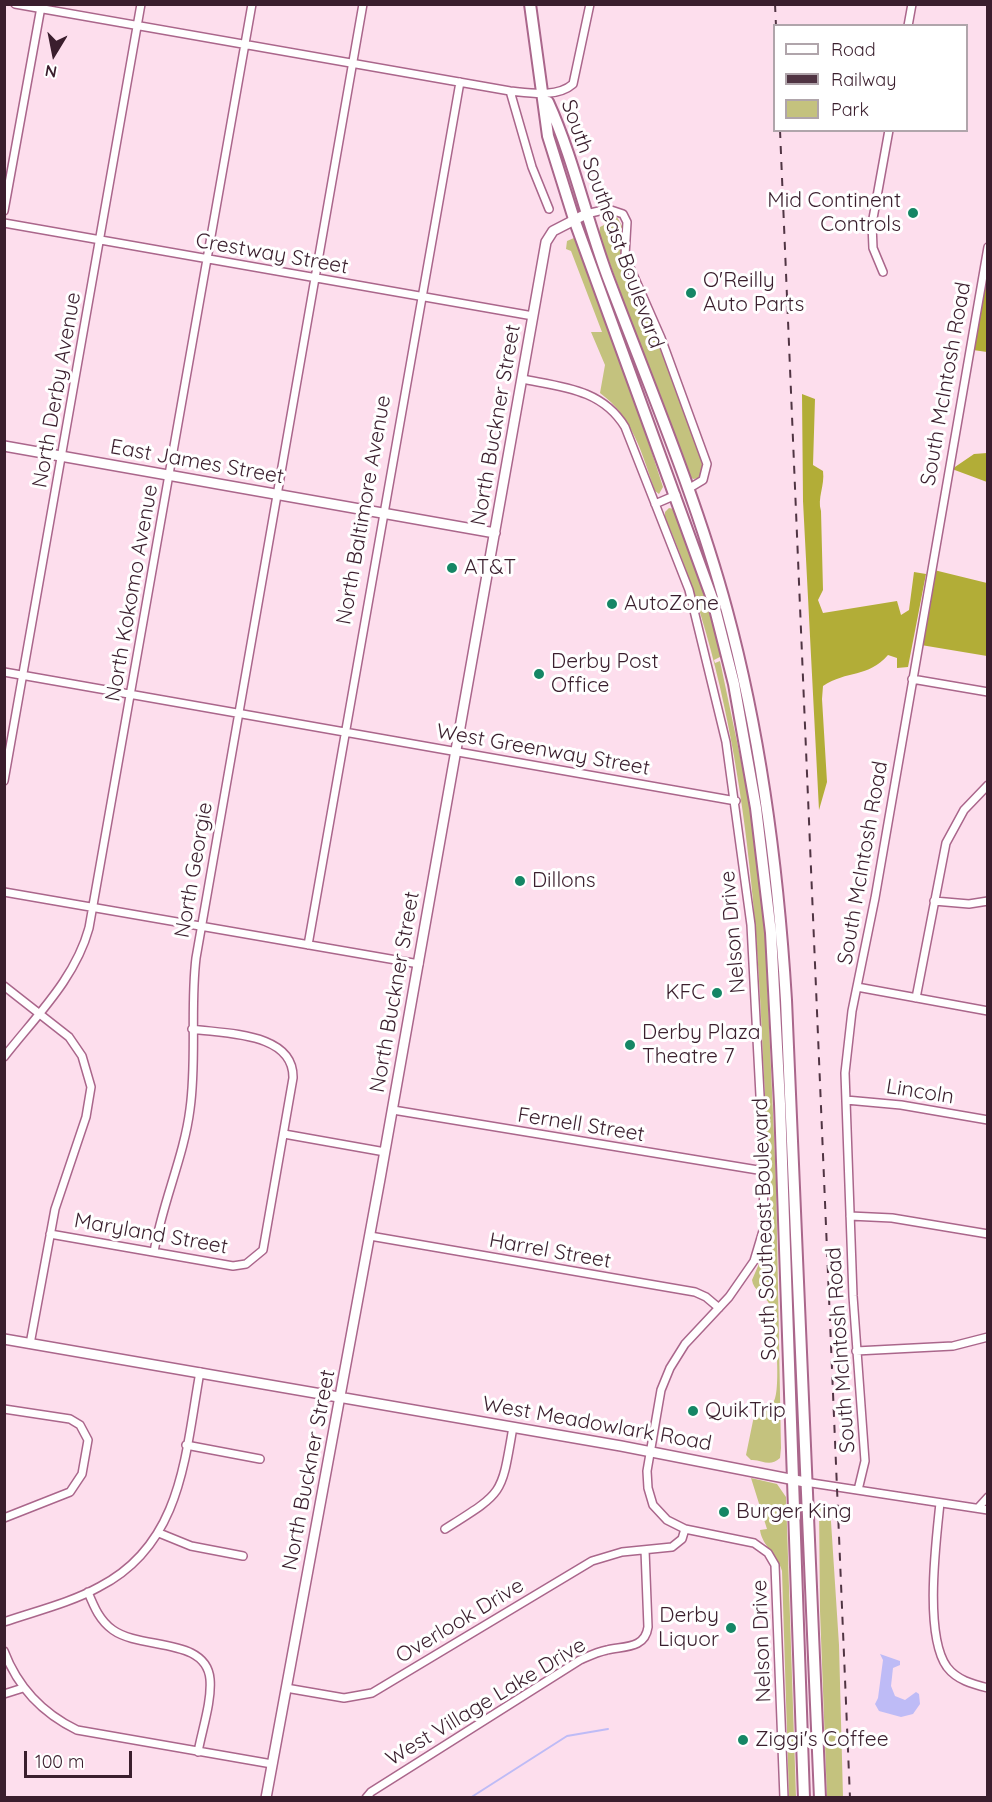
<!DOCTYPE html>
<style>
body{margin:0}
#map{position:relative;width:992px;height:1802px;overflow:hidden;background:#fddeed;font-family:Quicksand,sans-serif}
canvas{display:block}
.frame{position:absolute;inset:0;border:6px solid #3a1e2d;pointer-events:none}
.legend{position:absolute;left:773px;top:24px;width:195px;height:108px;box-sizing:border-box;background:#fff;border:2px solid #b0a5ab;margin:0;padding:8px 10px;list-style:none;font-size:18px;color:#3a1e2d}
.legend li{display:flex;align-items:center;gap:12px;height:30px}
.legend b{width:30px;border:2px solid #b0a5ab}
.north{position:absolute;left:24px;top:24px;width:60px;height:60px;-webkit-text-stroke:4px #fff;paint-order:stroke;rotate:190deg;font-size:16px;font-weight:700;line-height:24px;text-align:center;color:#3a1e2d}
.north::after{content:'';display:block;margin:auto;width:21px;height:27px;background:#3a1e2d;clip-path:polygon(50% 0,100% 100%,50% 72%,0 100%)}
.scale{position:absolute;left:24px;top:1751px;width:108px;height:27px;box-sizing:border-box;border:3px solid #3a1e2d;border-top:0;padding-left:8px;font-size:18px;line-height:21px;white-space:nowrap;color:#3a1e2d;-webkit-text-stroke:4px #fff;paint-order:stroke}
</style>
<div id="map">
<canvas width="992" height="1802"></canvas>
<div class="frame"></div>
<ul class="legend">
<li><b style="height:8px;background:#fff"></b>Road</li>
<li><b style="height:8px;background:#503443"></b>Railway</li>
<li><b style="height:16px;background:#c4c27e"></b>Park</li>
</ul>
<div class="north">N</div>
<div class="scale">100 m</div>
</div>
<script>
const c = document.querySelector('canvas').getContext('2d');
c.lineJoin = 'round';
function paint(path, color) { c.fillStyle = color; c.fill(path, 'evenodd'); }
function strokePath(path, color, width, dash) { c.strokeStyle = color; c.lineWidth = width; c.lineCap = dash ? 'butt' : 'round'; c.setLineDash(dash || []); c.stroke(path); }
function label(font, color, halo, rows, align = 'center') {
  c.font = font + ' Quicksand,sans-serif'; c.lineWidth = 6; c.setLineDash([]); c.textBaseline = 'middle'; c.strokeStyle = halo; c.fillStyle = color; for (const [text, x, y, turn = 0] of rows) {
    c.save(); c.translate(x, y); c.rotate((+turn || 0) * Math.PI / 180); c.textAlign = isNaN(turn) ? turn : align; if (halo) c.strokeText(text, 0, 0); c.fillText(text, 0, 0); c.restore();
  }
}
const green = new Path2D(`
 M610,215L617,217L622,226L621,257L625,270L653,330L700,455L703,469L700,478L693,479L688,475L599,234L600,227L606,224L603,221Z
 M574,238L639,413L663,487L659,494L655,491C642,454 633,417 600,393L605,365L591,332H602L571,251L566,249L567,241Z
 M669,508L674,509L688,542L722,656L714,660L715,663L720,661L752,813L764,912L776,1182L781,1448L780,1458C769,1468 762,1459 751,1460L746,1455L755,1411C760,1405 769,1409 774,1401C781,1391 776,1317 770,1305C765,1295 753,1290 752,1280L767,1245L771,1223C770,1175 767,1126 764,1078C757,891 740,690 665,517V512Z
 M751,1478L777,1484L786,1497L796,1797H789L782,1571C778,1555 762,1546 760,1530L767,1529Z
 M819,1504L830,1506L839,1645L843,1797H827L820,1611Z`);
const forest = new Path2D(`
 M987,250V352L973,350Z
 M802,394L815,399L813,465L823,471C825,486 817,498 821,511L823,590L818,600L823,613L897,601L901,615L909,610L914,572L926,574L908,667L897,668V658L888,655C868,678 847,670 823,686L822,699L827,782L819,810L803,501Z
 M987,453V482L952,469L974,454Z
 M934,570L987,583V656L921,645Z`);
const water = new Path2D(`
 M880,1654L900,1661V1665L893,1668L891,1686L895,1696L905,1700L916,1692L919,1694L920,1704L913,1714L901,1717L879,1711L875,1704L878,1698L883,1660Z`);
const stream = new Path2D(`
 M470,1798L567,1736L608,1729`);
const street = new Path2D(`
 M15,4L510,91C530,93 557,98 573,84L590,4
 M908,26L912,4
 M510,91L532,167L549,209
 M4,211L41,7
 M586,214L608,209L623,214L627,222L625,256L661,338L707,464L703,480L688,489
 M4,223L533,316
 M883,272L873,248L872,224L889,130
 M522,379C562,387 602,389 625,427L689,590L726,742L751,925L764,1171L763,1231L754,1261L729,1297L685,1344L670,1368L661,1390L647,1471L648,1488L653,1505L667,1520L685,1529L754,1543L768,1553L775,1565L784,1798
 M655,504L676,495
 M4,672L736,801
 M912,679L988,692
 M4,781L141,4
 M4,892L419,964
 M934,901L969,904L988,901
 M308,945L460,82
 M4,986L69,1037L82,1056L91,1087L86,1117L55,1209L30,1344
 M857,987L988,1011
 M916,998L946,843L964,810L988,785
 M4,1057C36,1016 75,979 89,928L252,4
 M846,1100L901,1105L988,1120
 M393,1110L764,1171
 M284,1134L385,1152
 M850,1216L892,1218L988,1234
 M50,1234L233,1266L246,1264L263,1250L293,1078C294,1032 225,1034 192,1029
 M370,1236L695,1292L706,1297L719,1308
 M154,1252C162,1203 184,1157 190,1109C197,1059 190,1008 196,958L363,4
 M856,1351L953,1346L988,1337
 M4,1409L70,1419L80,1425L88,1440L82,1474L70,1492L4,1518
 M186,1445L260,1459
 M805,1482L988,1510
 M858,1490L865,1461L853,1296L845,1073L852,1011L875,898L988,247
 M940,1503C936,1542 924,1635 947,1667C957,1680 972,1684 988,1688
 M978,1508L988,1497
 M445,1529C505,1491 501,1496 513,1427
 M159,1533L191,1546L243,1556
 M88,1592C94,1607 100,1621 113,1630C141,1650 206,1637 210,1679C212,1701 202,1730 198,1752
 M4,1622C36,1611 70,1603 99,1587C183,1544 185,1454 200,1372
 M4,1651C18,1688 42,1713 77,1730L272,1764
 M286,1688L344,1698L372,1693L592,1561L622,1552L672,1547L682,1539L685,1529
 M4,1694L23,1688
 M366,1798L371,1792L580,1660C589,1656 597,1652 607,1650C624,1646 645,1649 648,1627L645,1550`);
const secondary = new Path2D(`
 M4,446L495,533
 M4,1339L621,1446L805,1482
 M266,1798L380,1179L546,242L553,231L586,214`);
const primary = new Path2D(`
 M530,4L548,136L574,219L713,601L734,684L756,808L771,933L780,1104L804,1798
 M548,102C573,157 586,218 607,275C649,386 696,496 727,611C761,737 778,869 786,1000L820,1798`);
const rail = new Path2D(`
 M775,4L776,26
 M780,130L850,1798`);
const markers = [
 [913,213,6,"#158665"],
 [691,293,6,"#158665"],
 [452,568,6,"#158665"],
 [612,604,6,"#158665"],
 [539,674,6,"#158665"],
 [520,881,6,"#158665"],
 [717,993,6,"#158665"],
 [630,1045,6,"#158665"],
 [693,1411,6,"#158665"],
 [724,1512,6,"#158665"],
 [731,1628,6,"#158665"],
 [743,1740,6,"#158665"]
];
const poiNames = [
 ["Mid Continent",901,201,"right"],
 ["Controls",901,225,"right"],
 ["O'Reilly",703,281],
 ["Auto Parts",703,305],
 ["AT&T",464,568],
 ["AutoZone",624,604],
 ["Derby Post",551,662],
 ["Office",551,686],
 ["Dillons",532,881],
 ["KFC",705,993,"right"],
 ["Derby Plaza",642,1033],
 ["Theatre 7",642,1057],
 ["QuikTrip",705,1411],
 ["Burger King",736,1512],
 ["Derby",719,1616,"right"],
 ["Liquor",719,1640,"right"],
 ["Ziggi's Coffee",755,1740]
];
const streetNames = [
 ["South Southeast Boulevard",612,224,70],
 ["Crestway Street",272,254,10],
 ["South McIntosh Road",946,384,-80],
 ["North Derby Avenue",57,390,-80],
 ["North Buckner Street",496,425,-80],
 ["East James Street",197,462,10],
 ["North Baltimore Avenue",364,510,-80],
 ["North Kokomo Avenue",132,593,-80],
 ["West Greenway Street",543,750,10],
 ["South McIntosh Road",863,863,-80],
 ["North Georgie",194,870,-80],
 ["Nelson Drive",733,932,-95],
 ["North Buckner Street",395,992,-80],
 ["Lincoln",920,1092,9],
 ["Fernell Street",581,1125,9],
 ["South Southeast Boulevard",765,1229,-92],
 ["Maryland Street",151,1234,10],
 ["Harrel Street",550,1251,10],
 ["South McIntosh Road",841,1350,-94],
 ["West Meadowlark Road",597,1424,10],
 ["North Buckner Street",309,1470,-79],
 ["Overlook Drive",460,1621,-31],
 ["Nelson Drive",762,1641,-92],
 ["West Village Lake Drive",486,1702,-31]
];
paint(green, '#c4c27e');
paint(forest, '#b2ad37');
paint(water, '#bebbf6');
strokePath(stream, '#bebbf6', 2);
strokePath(street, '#aa668b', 10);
strokePath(secondary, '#aa668b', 12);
strokePath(primary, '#aa668b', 14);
strokePath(street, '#fff', 7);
strokePath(secondary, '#fff', 9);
strokePath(primary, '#fff', 10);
strokePath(rail, '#503443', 2, [8, 8]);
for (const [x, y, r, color] of markers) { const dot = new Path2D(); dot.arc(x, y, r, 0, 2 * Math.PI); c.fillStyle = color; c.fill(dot); strokePath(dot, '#fff', 2); }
label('21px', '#3a1e2d', '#fff', poiNames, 'left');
label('21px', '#3a1e2d', '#fff', streetNames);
</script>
